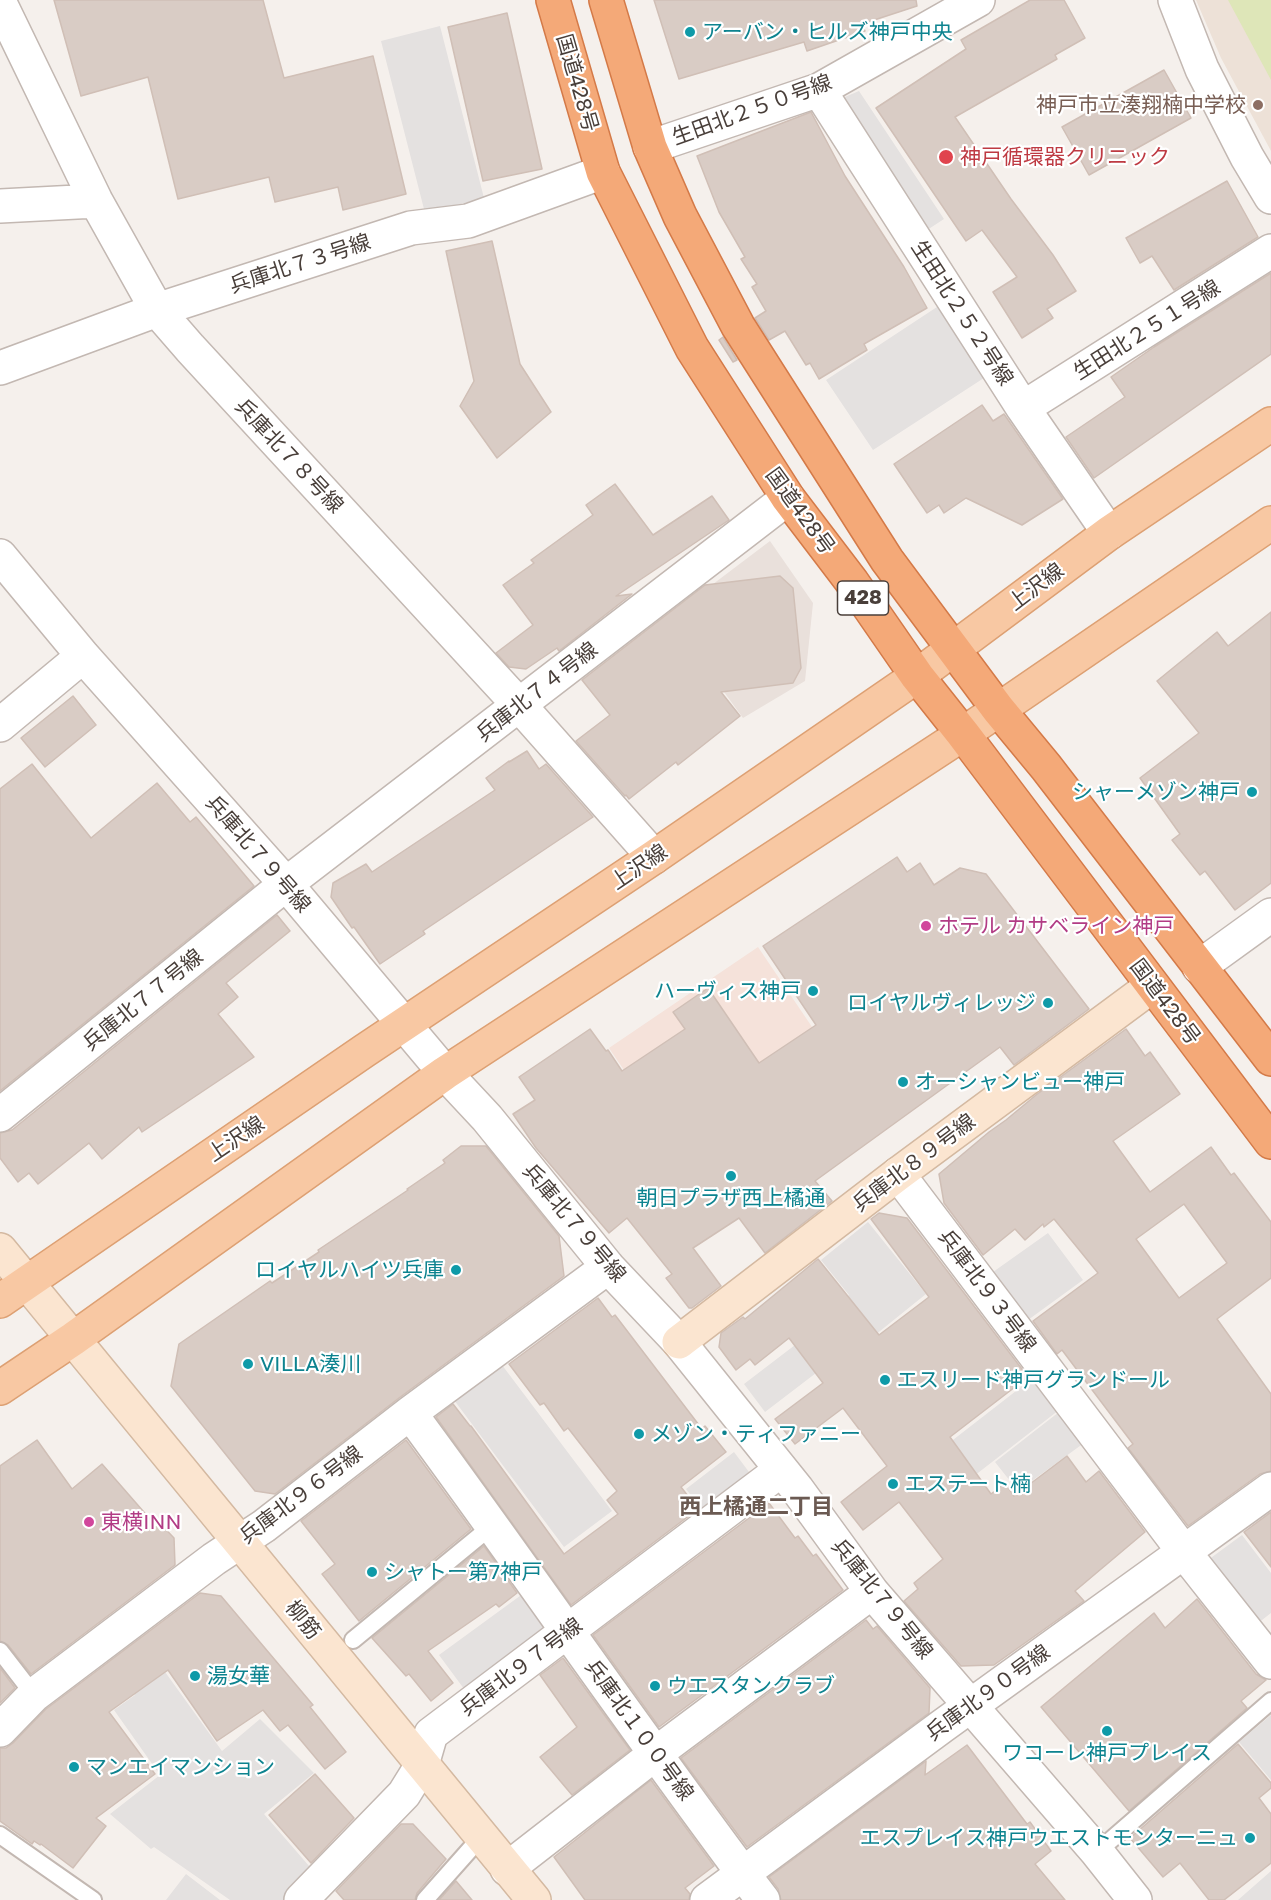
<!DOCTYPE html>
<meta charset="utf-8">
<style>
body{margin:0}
canvas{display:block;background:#f5f0ec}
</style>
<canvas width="1271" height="1900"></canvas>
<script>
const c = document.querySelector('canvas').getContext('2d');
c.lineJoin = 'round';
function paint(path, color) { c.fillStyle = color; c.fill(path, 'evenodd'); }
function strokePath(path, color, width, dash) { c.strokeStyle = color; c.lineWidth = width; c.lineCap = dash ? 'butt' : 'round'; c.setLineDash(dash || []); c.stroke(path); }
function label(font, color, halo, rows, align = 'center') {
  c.font = font + ' "Golos Text","Noto Sans JP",sans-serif'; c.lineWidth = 4.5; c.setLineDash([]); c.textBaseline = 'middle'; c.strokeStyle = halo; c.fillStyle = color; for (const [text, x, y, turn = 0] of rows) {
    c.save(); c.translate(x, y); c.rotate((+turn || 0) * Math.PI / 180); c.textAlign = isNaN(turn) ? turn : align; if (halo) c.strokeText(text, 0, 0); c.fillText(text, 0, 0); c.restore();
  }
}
const residential = new Path2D(`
 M770,541L813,603L805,681L743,718L695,652L684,606Z`);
const commercial = new Path2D(`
 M758,947L833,1058L666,1132L609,1048Z`);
const education = new Path2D(`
 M1196,0H1271V151L1221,58Z`);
const green = new Path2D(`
 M1228,0H1271V80Z`);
const parking = new Path2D(`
 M440,26L484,198L425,213L381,41Z
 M859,91L944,219L921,234L833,102Z
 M940,305L987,376L873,450L826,380Z
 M868,1222L926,1294L849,1356L820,1319L849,1295L821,1260Z
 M1048,1233L1083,1280L1028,1320L993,1272Z
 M795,1345L816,1373L765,1412L744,1384Z
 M502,1365L612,1511L564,1547L454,1400Z
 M1034,1377L1059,1410L965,1483L940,1450Z
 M1059,1412L1084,1443L1018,1491L995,1462Z
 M734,1452L752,1476L704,1512L686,1489Z
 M1242,1535L1271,1573V1613L1253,1627L1204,1563Z
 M524,1593L555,1634L470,1697L439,1655Z
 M137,1633L222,1751L260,1719L314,1773L264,1814L316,1874L289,1900H230L154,1847L151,1849L110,1814L160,1775L114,1710L135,1695L107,1655Z
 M1271,1715V1780L1239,1742Z
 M1271,1871V1900H1237H1238Z
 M186,1874L220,1900H166Z`);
const building = new Path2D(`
 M54,0H263L284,78L373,56L406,194L343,210L338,187L275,202L269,177L178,199L148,77L81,96Z
 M654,0H916L917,6L862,24L865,31L807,51L804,42L679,79Z
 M1030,0H1064L1085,38L1055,55L1057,59L955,117L1011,199L1053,255L1076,291L1047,309L1053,318L1022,338L993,292L1017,277L982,230L966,241L876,108L966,49L961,40Z
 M507,13L542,169L483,181L448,27Z
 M1164,70L1191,118L1089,175L1062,127Z
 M811,112L845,176L904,267L927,308L864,344L867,350L819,379L810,363L806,365L785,331L769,340L755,318L766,311L752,287L757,284L741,259L745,257L719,212L697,156Z
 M1227,181L1258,237L1174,290L1152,256L1140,263L1126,238Z
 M492,241L520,364L551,412L497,458L460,406L474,381L446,251Z
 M1271,273V354L1094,478L1066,437L1125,397L1111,377L1154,347Z
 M723,337L737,360L733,362L719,340Z
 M982,405L993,421L1004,414L1063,499L1022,525L966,498L944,513L939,505L927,513L894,464Z
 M615,484L653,535L712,496L729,520L616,596L632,594L559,651L557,648L526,669L509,667L496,653L533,625L503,585L534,563L531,560L593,515L586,505Z
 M780,576L793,588L801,668L793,683L721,692L740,716L678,765L676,762L629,799L626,795L625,796L576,741L610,715L582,680L705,585Z
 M1271,612V883L1235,910L1205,871L1200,875L1172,840L1180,834L1140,778L1199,733L1157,681L1217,632L1228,646Z
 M73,696L96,725L45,767L21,738Z
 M527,751L539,769L546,764L593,817L423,931L425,934L380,964L354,927L352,928L331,897L333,883L366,864L372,872L495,790L486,778L509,761V762Z
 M32,764L91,838L157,783L190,822L196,817L254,886L0,1091V789Z
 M897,857L907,872L920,863L934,885L960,868L986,874L1089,1009L1014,1065L1000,1047L815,1181L832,1201L765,1253L739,1218L693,1248L721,1286L692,1308H689L666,1278L672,1274L627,1218L609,1233L536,1148L513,1114L535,1100L519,1077L590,1029L606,1051L608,1050L622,1071L685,1029L673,1012L708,988L759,1063L816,1025L763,946Z
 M277,915L290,931L226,983L238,997L218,1014L254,1057L142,1132L139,1127L102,1159L89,1143L38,1184L29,1173L18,1182L0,1158V1133L12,1130Z
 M1126,1029L1145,1056L1150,1052L1180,1094L1113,1141L1150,1192L1211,1147L1231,1175L1234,1173L1271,1222V1278L1217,1319L1271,1394V1471L1260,1474L1188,1526L1128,1448L1133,1444L1062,1350L1057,1354L1033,1321L1098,1273L1054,1219L1044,1227L1043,1224L1025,1240L1015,1229L983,1255L944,1203L939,1174L989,1132L1006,1120L1036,1095ZM1184,1204L1227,1263L1179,1298L1136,1239Z
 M461,1146H486L559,1236L564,1276L399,1398L275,1494L255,1491L171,1386L179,1344L270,1281L272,1283L319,1252L318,1250L408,1190L407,1189L445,1163L443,1160Z
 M879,1213L907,1218L1028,1377L950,1437L991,1494L1005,1483L1014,1496L1067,1456L1086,1482L1099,1471L1145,1532L1075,1591L1084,1601L994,1665L961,1666L904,1601L918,1589L914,1583L943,1559L899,1502L863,1530L841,1502L887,1466L843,1408L795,1444L775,1419L823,1383L789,1338L755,1365L750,1359L736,1370L719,1347L721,1333L743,1317L745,1319L818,1259L879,1335L929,1297L871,1219Z
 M598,1298L612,1317L615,1315L702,1429L705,1426L726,1452L681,1487L698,1509L571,1605L436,1417L453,1404L470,1426H471L564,1554L618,1514L607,1500L617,1491L568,1428L564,1431L544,1403L540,1405L509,1364Z
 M37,1440L72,1489L102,1464L150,1519L153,1516L174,1538L175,1565L31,1674L8,1645L0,1641V1466Z
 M406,1440L471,1529L359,1621L322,1574L335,1564L301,1521Z
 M769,1503L795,1538L798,1536L813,1556L816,1554L843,1590L659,1727L593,1635Z
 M1271,1512V1567L1244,1532Z
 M484,1546L517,1593L499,1607L496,1604L428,1651L453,1683L431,1701L409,1674L406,1676L372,1638Z
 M200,1593L221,1596L313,1705L310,1707L346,1752L325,1769L288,1725L280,1731L263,1710L217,1741L168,1670L109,1712L155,1774L96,1818L106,1826L73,1868L41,1844L40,1845L34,1841L32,1844L0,1821V1748H6L13,1743L46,1709Z
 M1197,1599L1256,1674L1266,1680L1241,1701L1247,1708L1129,1811L1041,1707L1154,1613L1165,1628Z
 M866,1620L873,1629L877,1626L930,1688L929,1713L747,1847L681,1758Z
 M563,1658L630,1750L572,1795L540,1757L577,1727L540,1675Z
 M0,1668L15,1688L0,1703Z
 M1238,1744L1271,1783V1788L1259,1798L1271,1814V1863L1224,1900H1209L1180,1863L1163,1877L1130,1838Z
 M967,1745L1027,1824L1030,1822L1051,1851L1035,1864L1065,1900H781L778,1889L769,1877L926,1761L925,1775Z
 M315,1774L354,1818L311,1863L269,1815Z
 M651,1780L714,1866L685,1888L690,1894L689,1900H585L554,1857Z
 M401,1824H413L446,1859L417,1893L415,1900H344L336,1891Z
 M456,1881L472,1900H439Z`);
const lane = new Path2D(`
 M353,1640L493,1525
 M0,1651L34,1695
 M0,1835L93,1900
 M1097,1852L1271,1701
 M425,1900L481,1837`);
const street = new Path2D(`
 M1175,0L1202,69L1247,157L1271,197
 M0,3L96,201L157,310L190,348L520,706L654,857
 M819,90L1023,408L1109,533
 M650,147L819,90L978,0
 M0,206L96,201
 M0,368L157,310L411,228L468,221L603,172
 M1023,408L1271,251
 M0,556L83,656L286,884L445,1073L487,1118L608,1267L679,1342L797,1489L872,1592L1097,1852L1135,1900
 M0,725L83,656
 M1199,967L1271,915
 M0,1115L286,884L788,498
 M898,1174L1184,1552L1271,1662
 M410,1413C529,1574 642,1740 763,1900
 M0,1730L34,1695L214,1559L264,1526L410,1413L608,1267
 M507,1869L655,1754L872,1592
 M301,1900L404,1794L422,1765L431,1734L781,1470
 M707,1900L941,1727L1271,1489`);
const secondary = new Path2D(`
 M0,1250L534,1900
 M679,1342L898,1174L1152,986`);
const primary = new Path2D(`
 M0,1301L364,1051L654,857L917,676L1109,533L1271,424
 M0,1388L73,1339L445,1073L963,734L1271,523`);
const highway = new Path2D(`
 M553,0L603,172L692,348L788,498L852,582L917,676L963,734L1271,1142
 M606,0L650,147L680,216L738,326L887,560L998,709L1046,767L1271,1059`);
const markers = [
 [690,32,6,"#0f9aa8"],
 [1258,105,6,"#8d6e63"],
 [946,157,8,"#e0444e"],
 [1252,792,6,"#0f9aa8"],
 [926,926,6,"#d1479c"],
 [813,991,6,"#0f9aa8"],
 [1048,1003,6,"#0f9aa8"],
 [903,1082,6,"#0f9aa8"],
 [731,1176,6,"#0f9aa8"],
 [456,1270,6,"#0f9aa8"],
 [248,1364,6,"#0f9aa8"],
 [885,1380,6,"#0f9aa8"],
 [639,1434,6,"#0f9aa8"],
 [893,1484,6,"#0f9aa8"],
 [89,1522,6,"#d1479c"],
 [372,1572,6,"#0f9aa8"],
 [195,1676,6,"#0f9aa8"],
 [655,1686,6,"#0f9aa8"],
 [1107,1731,6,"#0f9aa8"],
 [74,1767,6,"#0f9aa8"],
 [1250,1838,6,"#0f9aa8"]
];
const shields = [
 [863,598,51]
];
const shieldNames = [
 ["428",863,598]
];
const cultureNames = [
 ["アーバン・ヒルズ神戸中央",702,32],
 ["シャーメゾン神戸",1240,792,"right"],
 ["ハーヴィス神戸",801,991,"right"],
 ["ロイヤルヴィレッジ",1036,1003,"right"],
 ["オーシャンビュー神戸",915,1082],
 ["朝日プラザ西上橘通",731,1198,"center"],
 ["ロイヤルハイツ兵庫",444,1270,"right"],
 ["VILLA湊川",260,1364],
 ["エスリード神戸グランドール",897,1380],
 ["メゾン・ティファニー",651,1434],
 ["エステート楠",905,1484],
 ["シャトー第7神戸",384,1572],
 ["湯女華",207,1676],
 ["ウエスタンクラブ",667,1686],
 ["ワコーレ神戸プレイス",1107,1753,"center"],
 ["マンエイマンション",86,1767],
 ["エスプレイス神戸ウエストモンターニュ",1238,1838,"right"]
];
const streetNames = [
 ["国道428号",577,83,74],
 ["生田北２５０号線",752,110,-20],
 ["兵庫北７３号線",300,264,-18],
 ["生田北２５２号線",962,313,57],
 ["生田北２５１号線",1147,330,-32],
 ["兵庫北７８号線",289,456,47],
 ["国道428号",800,511,54],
 ["上沢線",1036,587,-37],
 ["兵庫北７４号線",537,692,-38],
 ["兵庫北７９号線",258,854,49],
 ["上沢線",639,867,-34],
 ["兵庫北７７号線",143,1000,-39],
 ["国道428号",1165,1002,53],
 ["上沢線",236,1139,-34],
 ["兵庫北８９号線",914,1163,-37],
 ["兵庫北７９号線",574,1223,50],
 ["兵庫北９３号線",987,1291,53],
 ["兵庫北９６号線",301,1495,-37],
 ["兵庫北７９号線",882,1599,51],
 ["柳筋",303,1620,51],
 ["兵庫北９７号線",521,1667,-37],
 ["兵庫北９０号線",988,1693,-36],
 ["兵庫北１００号線",639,1730,54]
];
const educationNames = [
 ["神戸市立湊翔楠中学校",1246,105]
];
const healthNames = [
 ["神戸循環器クリニック",960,157]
];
const hotelNames = [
 ["ホテル カサベライン神戸",938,926],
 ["東横INN",101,1522]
];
const neighbourhoodNames = [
 ["西上橘通二丁目",756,1507]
];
paint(residential, '#e9e0db');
paint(commercial, '#f5e2da');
paint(education, '#ede1d7');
paint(green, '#dee6b8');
paint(parking, '#e4e1e0');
paint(building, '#d9ccc5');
strokePath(building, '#d0bfb6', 1.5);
strokePath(lane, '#c3b8b2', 20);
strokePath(street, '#c3b8b2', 36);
strokePath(secondary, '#d4b9a1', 36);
strokePath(primary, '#dda073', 36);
strokePath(highway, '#d47a48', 36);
strokePath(lane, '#fff', 16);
strokePath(street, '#fff', 33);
strokePath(secondary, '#fbe5d0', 33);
strokePath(primary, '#f8c8a3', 33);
strokePath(highway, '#f4a978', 33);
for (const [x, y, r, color] of markers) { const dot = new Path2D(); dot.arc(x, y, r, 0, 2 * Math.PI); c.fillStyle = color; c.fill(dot); strokePath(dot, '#fff', 2); }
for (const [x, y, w] of shields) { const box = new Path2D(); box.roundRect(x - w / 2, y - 17, w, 34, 4.5); c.fillStyle = '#fff'; c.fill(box); strokePath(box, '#493f3a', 1.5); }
label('bold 20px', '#493f3a', null, shieldNames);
label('21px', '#0d838f', '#fff', cultureNames, 'left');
label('21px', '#493f3a', '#fff', streetNames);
label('21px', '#785e54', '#fff', educationNames, 'right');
label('21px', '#be3a42', '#fff', healthNames, 'left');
label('21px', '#b23c85', '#fff', hotelNames, 'left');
label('bold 22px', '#6b5a52', '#fff', neighbourhoodNames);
</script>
